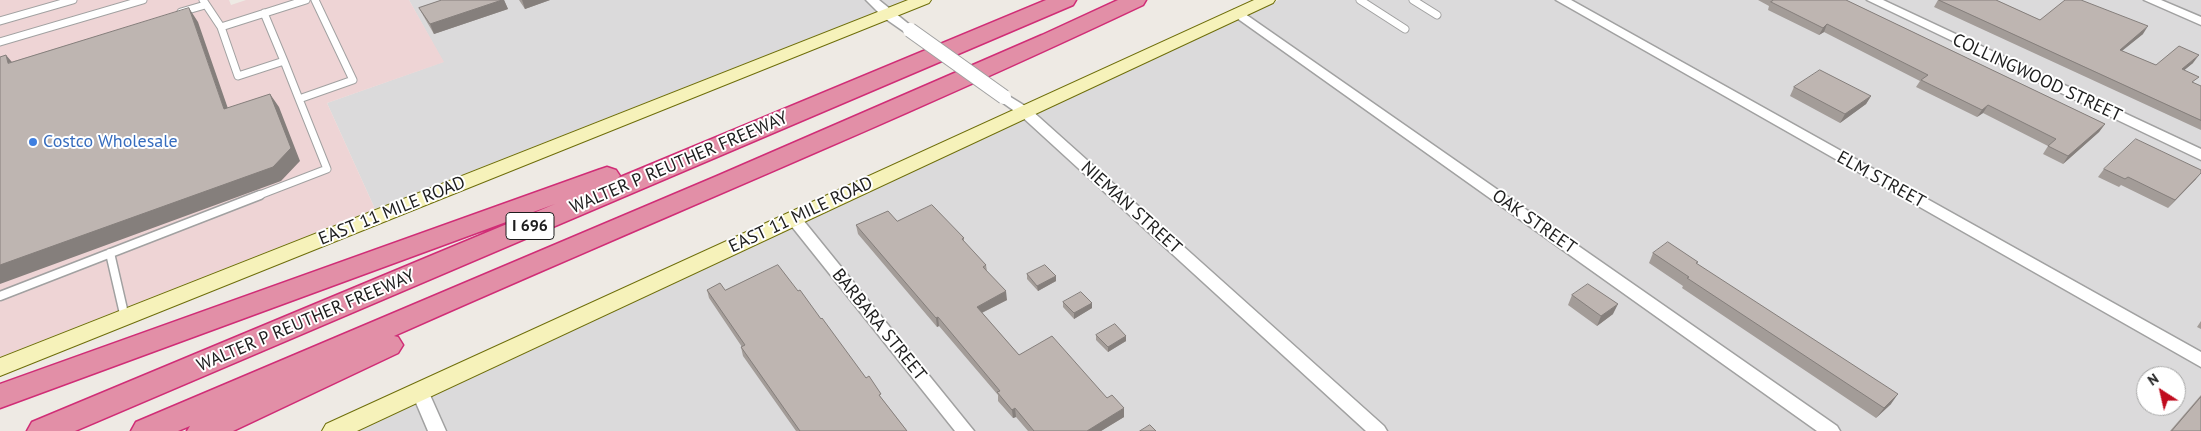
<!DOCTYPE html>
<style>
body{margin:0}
#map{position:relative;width:2201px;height:431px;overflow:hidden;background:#eeeae4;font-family:"PT Sans",sans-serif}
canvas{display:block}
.north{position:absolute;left:2136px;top:366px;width:50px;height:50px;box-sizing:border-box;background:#fff;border:1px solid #a5a5a5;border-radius:50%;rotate:325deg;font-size:14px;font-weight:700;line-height:20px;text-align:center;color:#1d1d1d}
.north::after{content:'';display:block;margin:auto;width:18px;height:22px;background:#c00b1e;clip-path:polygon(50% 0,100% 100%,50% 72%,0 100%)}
</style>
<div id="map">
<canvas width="2201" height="431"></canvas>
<div class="north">N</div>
</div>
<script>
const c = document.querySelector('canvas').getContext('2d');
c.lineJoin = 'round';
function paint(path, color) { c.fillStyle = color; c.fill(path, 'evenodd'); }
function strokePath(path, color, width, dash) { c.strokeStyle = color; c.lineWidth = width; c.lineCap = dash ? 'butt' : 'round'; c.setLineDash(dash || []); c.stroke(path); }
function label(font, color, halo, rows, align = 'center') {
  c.font = font + ' "PT Sans",sans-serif'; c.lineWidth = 4; c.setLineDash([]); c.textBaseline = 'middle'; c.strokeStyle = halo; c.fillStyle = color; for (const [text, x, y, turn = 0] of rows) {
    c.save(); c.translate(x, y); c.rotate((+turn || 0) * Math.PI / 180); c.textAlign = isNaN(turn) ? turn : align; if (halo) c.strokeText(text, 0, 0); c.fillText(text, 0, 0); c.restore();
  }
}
const residential = new Path2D(`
 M409,0H907L375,209L327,103L443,62Z
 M1279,0H2201V431H352ZM2146,376H2176V406H2146Z`);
const commercial = new Path2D(`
 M0,0H229L231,5L246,0H409L444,62L327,103L375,209L0,357Z`);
const serviceFar1 = new Path2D(`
 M203,0L221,27L306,0
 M1360,0L1405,29
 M1413,0L1437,15
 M181,12L205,5
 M264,13L284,61
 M0,21L73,0
 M221,27L238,76L284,61L299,99
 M0,42L143,0
 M257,196L327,169L299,99L353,80L315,0`);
const service = new Path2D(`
 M110,253L125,318
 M0,296L260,195`);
const minor = new Path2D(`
 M866,0H879L916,30L910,34L906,33L883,17Z
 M1556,0H1571L2201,352V367Z
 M1867,0H1883L2201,149V160Z
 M2144,0H2161L2201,17V25Z
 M1238,9L1837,426L1840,431H1817L1234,16L1232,13L1234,10Z
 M1004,93L1030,109L1384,426L1387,431H1366L1020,115L999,100L997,97L999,94Z
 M794,214L799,215L974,431H955L789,223L786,219L789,215Z
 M420,384L426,386L446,431H428L411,391L414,386Z`);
const secondary = new Path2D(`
 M908,0H931L929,3L0,376V358Z
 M1254,0H1275L1273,3L357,431H322L326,424Z`);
const motorway = new Path2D(`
 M1046,0H1076L1073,5L75,431H27L32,422L555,204L0,408V384L598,170L607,167L616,170L620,176L618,178Z
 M1118,0H1146L1143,5C896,122 643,225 394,336L398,337L403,345L398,353L233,431H187L190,426L178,431H131L136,422L717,176L1042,35Z`);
const minorBridge = new Path2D(`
 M910,30L1004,97`);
const wall = new Path2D(`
 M442,0H504L508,9L434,34L424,17L419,8Z
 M519,0H550L525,9Z
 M1758,0H1846L2105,124L2099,132L2063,164L2043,154L2048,146L1983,113L1977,117L1916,87L1920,81L1824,32L1819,35L1768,10L1769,6Z
 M1938,0H1996L2040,20L2143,34L2122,51L2156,65L2193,63L2184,70L2194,83L2201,86V130L1934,7Z
 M1794,87L1871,96L1866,104L1840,123L1790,96Z
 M2104,169L2196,179L2168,208L2121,185L2119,187L2098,177Z
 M897,221L964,238V242L986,265L987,271L1007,300L982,313L1019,355L1124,417L1101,431H1028L1016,417L1013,418L998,401V395L939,326L937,327L858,234L856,225Z
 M1653,253L1697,264L1891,404L1876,418L1682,288L1683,286L1649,263Z
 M1027,274L1056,276V281L1038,291L1027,279Z
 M707,290L798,291L907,431H796L743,356L741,347H742L709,298Z
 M1572,295L1613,314L1597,326L1568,305Z
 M1063,302L1092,303V308L1074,319L1063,307Z
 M2201,321V329L2197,327Z
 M1096,335L1126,336V341L1108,352L1096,340Z
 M2201,395V431H2170Z`);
const shadedWall = new Path2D(`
 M502,0H504L508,9L434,34L430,24Z
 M522,0H550L525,9Z
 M189,8L198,22L233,123L224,109Z
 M1827,24L1824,32L1819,35L1823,28Z
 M2148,26L2143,34L2114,57L2120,50Z
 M6,55L17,68L8,63Z
 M2199,55L2193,63L2176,77L2182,69Z
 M270,94L279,107L300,161L281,181L0,284V265Z
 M1871,96L1866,104L1840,123L1845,114Z
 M1988,105L1983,113L1977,117L1982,110Z
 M2105,124L2099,132L2063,164L2068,156Z
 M2201,173L2196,179L2168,208L2175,200Z
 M1056,276V281L1038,291L1037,286Z
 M1006,291L1007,300L977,315V307Z
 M1092,303V308L1074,319V313Z
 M1618,304L1613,314L1597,326L1601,316Z
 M938,317L939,326L937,327L936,318Z
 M1126,336V341L1108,352V347Z
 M1898,394L1891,404L1876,418L1884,408Z
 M1015,408L1016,417L1013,418L1012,410Z
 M1124,408V417L1101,431H1087Z`);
const building = new Path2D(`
 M442,0H502L430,24L419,8Z
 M1774,0H1846L2105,124L2068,156L2048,146L2056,139L1988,105L1982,110L1921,80L1928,75L1827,24L1823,28L1771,2Z
 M1939,0H1996L2040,20L2065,0H2081L2148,26L2120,50L2156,65L2179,46L2199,55L2182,69L2199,77L2192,82L2201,86V120Z
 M189,8L224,109L270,94L291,148L273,167L0,265V57L6,55L8,63Z
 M1820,70L1871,96L1845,114L1794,87Z
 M2136,139L2201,170V173L2175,200L2128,177L2125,179L2104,169Z
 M932,205L964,238L962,239L986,265L983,267L1006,291L977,307L1019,355L1052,336L1107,398L1112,395L1124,408L1087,431H1034L1015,408L1012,410L997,392L1000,391L938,317L936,318L856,225L888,211L897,221Z
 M1668,242L1698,262L1696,263L1898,394L1884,408L1687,278L1689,277L1653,253Z
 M778,265L798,291L800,290L821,319L822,318L866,378L869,376L881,394L879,395L907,431H800L741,347L745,345L707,290L720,283L725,290Z
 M1045,265L1056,276L1037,286L1027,274Z
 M1588,284L1618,304L1601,316L1572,295Z
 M1081,292L1092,303L1074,313L1063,302Z
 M1115,324L1126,336L1108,347L1096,335Z
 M2201,397V431H2172Z
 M1150,425L1156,431H1140Z`);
const markers = [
 [33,142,5,"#3f7fe0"]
];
const shields = [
 [530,226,48]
];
const shieldNames = [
 ["I 696",530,226]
];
const streetNames = [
 ["COLLINGWOOD STREET",2037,78,25],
 ["WALTER P REUTHER FREEWAY",679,163,-23],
 ["ELM STREET",1881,180,29],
 ["NIEMAN STREET",1131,208,42],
 ["EAST 11 MILE ROAD",392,211,-22],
 ["EAST 11 MILE ROAD",801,215,-25],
 ["OAK STREET",1534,222,35],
 ["WALTER P REUTHER FREEWAY",306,321,-23],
 ["BARBARA STREET",879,325,51]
];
const shopNames = [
 ["Costco Wholesale",43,142]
];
paint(residential, '#dbdadb');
paint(commercial, '#eed4d5');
strokePath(serviceFar1, '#a1a1a1', 9);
strokePath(service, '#a1a1a1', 11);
strokePath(minor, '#a1a1a1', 3);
strokePath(secondary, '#6e6e0a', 2);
strokePath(motorway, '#d02d76', 3);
strokePath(serviceFar1, '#fff', 7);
strokePath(service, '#fff', 8);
paint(minor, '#fff');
paint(secondary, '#f6f2ba');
paint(motorway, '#e28fa7');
strokePath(minorBridge, '#a1a1a1', 16, []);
strokePath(minorBridge, '#fff', 14);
paint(wall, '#a39c98');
paint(shadedWall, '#857f7c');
paint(building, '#beb5b1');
strokePath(building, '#857f7c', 1);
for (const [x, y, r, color] of markers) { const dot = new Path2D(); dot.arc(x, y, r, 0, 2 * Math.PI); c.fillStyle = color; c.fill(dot); strokePath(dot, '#fff', 2); }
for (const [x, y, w] of shields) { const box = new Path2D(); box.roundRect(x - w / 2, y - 13.5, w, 27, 4); c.fillStyle = '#fff'; c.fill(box); strokePath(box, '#1d1d1d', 1); }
label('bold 16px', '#1d1d1d', null, shieldNames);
label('18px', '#1d1d1d', '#fff', streetNames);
label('18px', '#366cbe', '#fff', shopNames, 'left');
</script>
